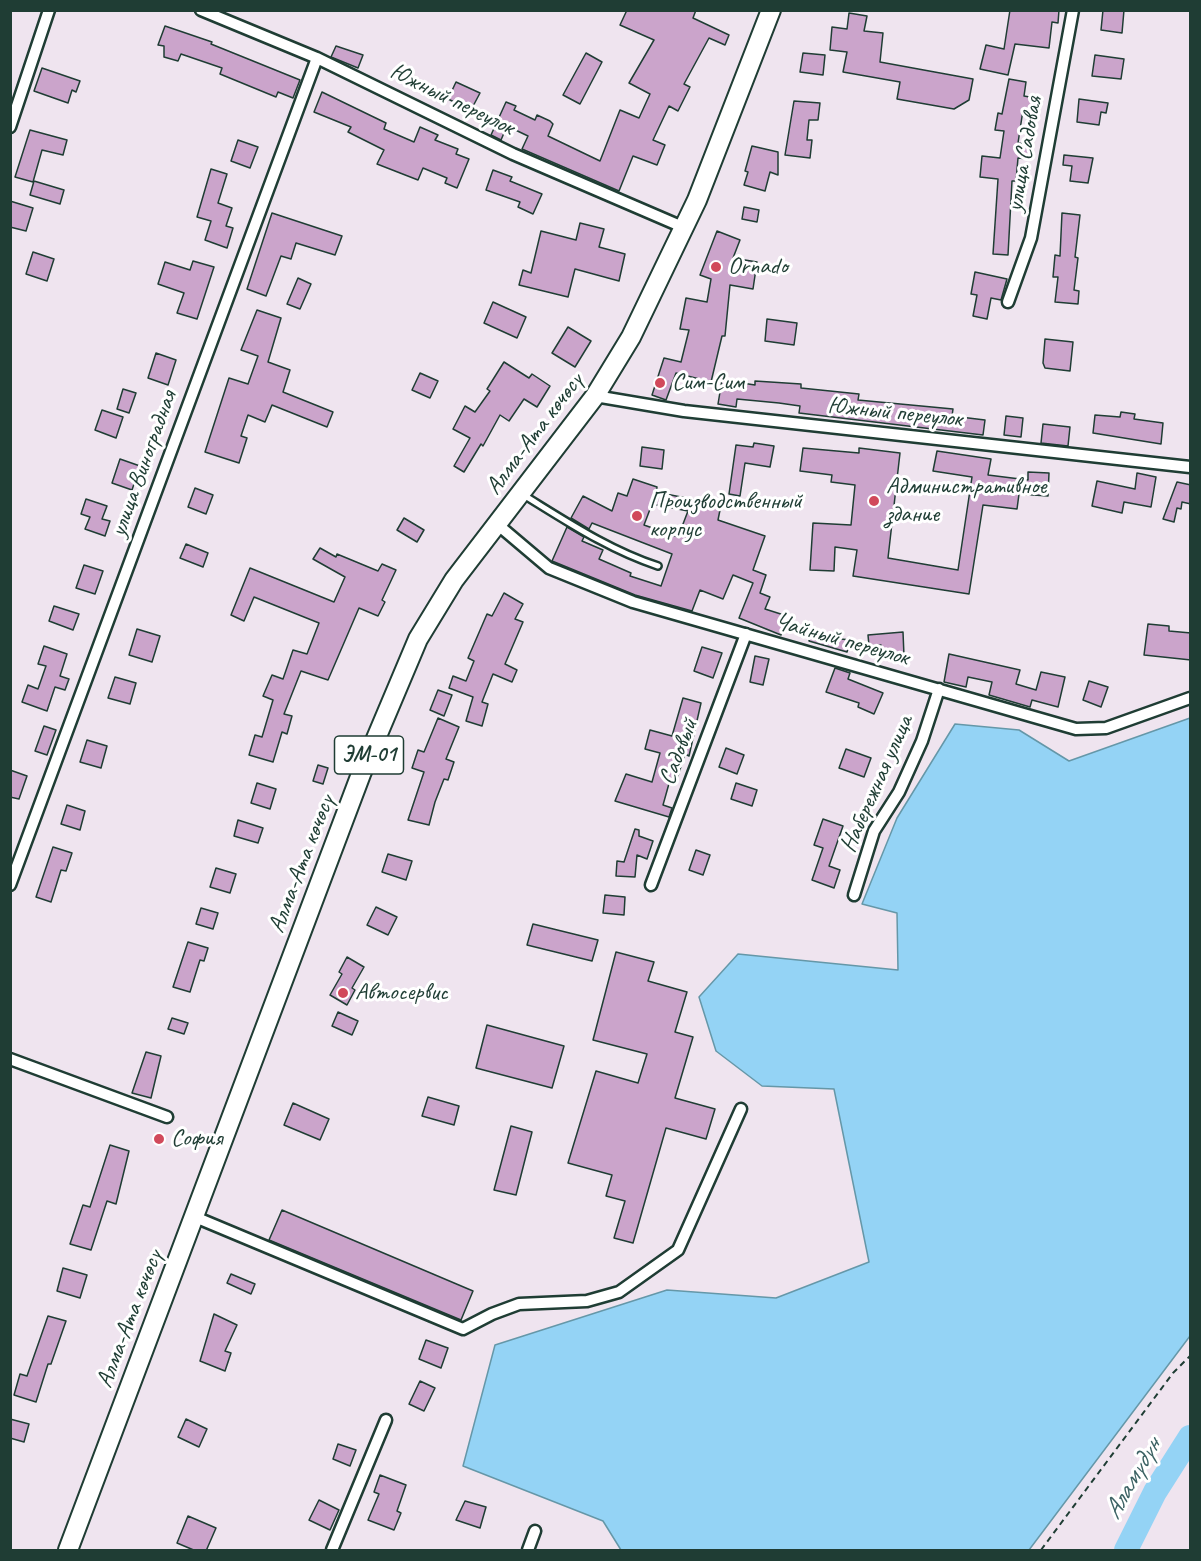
<!DOCTYPE html>
<meta charset="utf-8">
<style>
body{margin:0}
#map{position:relative;width:1201px;height:1561px;overflow:hidden;background:#efe4ef;font-family:Caveat,sans-serif}
canvas{display:block}
.frame{position:absolute;inset:0;border:12px solid #1f3d34;pointer-events:none}
</style>
<div id="map">
<canvas width="1201" height="1561"></canvas>
<div class="frame"></div>
</div>
<script>
const c = document.querySelector('canvas').getContext('2d');
c.lineJoin = 'round';
function paint(path, color) { c.fillStyle = color; c.fill(path, 'evenodd'); }
function strokePath(path, color, width, dash) { c.strokeStyle = color; c.lineWidth = width; c.lineCap = dash ? 'butt' : 'round'; c.setLineDash(dash || []); c.stroke(path); }
function label(font, color, halo, rows, align = 'center') {
  c.font = font + ' Caveat,sans-serif'; c.lineWidth = 6; c.setLineDash([]); c.textBaseline = 'middle'; c.strokeStyle = halo; c.fillStyle = color; for (const [text, x, y, turn = 0] of rows) {
    c.save(); c.translate(x, y); c.rotate((+turn || 0) * Math.PI / 180); c.textAlign = isNaN(turn) ? turn : align; if (halo) c.strokeText(text, 0, 0); c.fillText(text, 0, 0); c.restore();
  }
}
const water = new Path2D(`
 M1190,718V1336L1029,1550H621L603,1521L463,1466L495,1345L667,1290L776,1298L869,1262L834,1089L762,1086L716,1051L699,997L738,954L898,970L897,913L862,904L897,818L955,724L1019,730L1069,761Z`);
const river = new Path2D(`
 M1126,1550L1155,1492L1190,1437`);
const building = new Path2D(`
 M627,10H696L693,18L729,35L725,45L709,38L684,84L690,87L678,111L669,106L653,140L665,145L657,165L633,156L619,191L522,149L528,136L507,126L501,140L491,135L506,102L516,106L514,110L535,120L537,115L550,121L553,124L548,136L600,161L620,110L639,118L650,94L629,83L654,40L620,25Z
 M1010,10H1059L1058,23L1052,22L1049,48L1015,44L1008,75L980,69L986,45L1004,49Z
 M1103,10H1124L1122,33L1101,30Z
 M849,13L867,16L864,31L883,33L880,62L973,79L969,100L954,109L897,99L900,82L843,72L847,52L830,50L832,27L847,29Z
 M165,26L212,42L211,44L300,80L293,98L278,92L276,97L220,74L222,68L181,54L178,61L164,57V46L158,45Z
 M336,46L363,55L358,68L331,57Z
 M586,53L602,62L580,104L563,95Z
 M803,53L825,55L823,75L800,72Z
 M1095,55L1124,59L1121,79L1092,76Z
 M42,68L80,81L76,92L72,90L68,103L34,91Z
 M1009,79L1026,82L1024,96L1035,98L1033,112L1023,110L1018,143L1031,145L1028,159L1018,158L1016,181H1012L1008,255L993,254L998,179L980,177L982,156L1000,158L1004,131L995,130L998,113L1002,114Z
 M456,82L480,93L471,110L448,99Z
 M322,92L386,123L384,129L414,142L420,127L438,135L435,140L458,149L456,154L469,159L457,188L445,183L447,178L423,168L418,180L377,164L384,150L348,132L351,127L314,112Z
 M1079,99L1108,103L1106,113L1101,112L1099,125L1077,122Z
 M794,101L820,103L818,120H809L807,140H812L810,158L785,155Z
 M30,130L67,140L63,155L42,150L33,182L15,177Z
 M238,140L258,147L250,168L231,161Z
 M752,146L778,152V175L770,172L765,191L744,185L748,172L745,171Z
 M1064,155L1093,158L1088,183L1070,181L1072,166L1063,165Z
 M211,169L227,174L218,203L232,208L226,226L233,228L227,248L205,240L211,221L197,217Z
 M493,170L512,177L510,181L542,194L533,214L518,207L520,202L486,190Z
 M34,181L64,190L60,204L30,195Z
 M10,201L33,208L26,231L10,227Z
 M744,207L759,210L757,222L742,219Z
 M272,213L342,236L335,255L296,243L291,259L281,256L266,296L247,289Z
 M1062,213L1080,215L1075,257L1078,258L1074,290L1079,291L1078,304L1055,302L1058,277H1053L1055,255L1060,256Z
 M580,223L604,229L599,247L625,254L619,281L575,269L568,297L519,285L523,270L531,273L541,231L576,240Z
 M717,231L740,240L733,258L757,262L753,289L730,285L725,336H722L711,382L676,373L666,400L652,395L664,358L681,362L689,330L680,329L686,298L707,302L711,279L700,275Z
 M33,252L54,259L47,281L26,274Z
 M193,261L214,267L197,319L177,313L184,293L158,284L165,262L190,270Z
 M975,272L1007,279L1001,300L991,298L987,319L973,316L977,295L971,294Z
 M298,278L311,284L300,309L287,304Z
 M493,302L526,317L517,338L484,323Z
 M257,310L281,318L268,362L290,370L283,392L333,412L327,427L272,405L265,422L248,415L241,436L247,438L239,463L205,452L229,378L248,384L258,356L241,350Z
 M767,319L797,323L794,345L765,341Z
 M568,327L591,341L575,367L552,353Z
 M1045,339L1073,342L1070,371L1045,368L1043,363Z
 M156,353L176,360L168,385L148,378Z
 M504,362L529,378L532,374L550,386L537,407L524,399L509,421L500,415L483,446L481,444L464,472L454,466L470,438L453,429L465,406L475,412L490,391L487,389Z
 M420,373L438,381L430,398L412,390Z
 M722,380L755,385V381L801,384V388L859,394L858,400L953,409L952,416L985,420L983,435L799,413L800,406L779,403L737,399L736,407L718,404Z
 M123,389L136,393L129,413L117,409Z
 M102,410L123,417L116,438L95,430Z
 M1121,412L1135,414L1134,419L1163,423L1161,444L1093,433L1095,415L1120,417Z
 M1006,416L1023,418L1021,437L1004,435Z
 M1043,424L1070,427L1068,446L1041,443Z
 M754,443L774,446L770,467L745,463L740,496L729,494L736,445L753,447Z
 M642,447L664,450L662,469L640,466Z
 M803,448L859,453V448L900,453L888,558L958,570L972,477L933,471L937,451L991,459L988,475L1028,480V472L1049,473L1048,496L1019,494L1017,509L983,505L969,594L853,576L857,550L835,547L834,571L810,570L813,523L851,525L855,485L831,482L832,475L800,471Z
 M120,459L140,466L132,490L112,483Z
 M1137,473L1156,477L1151,507L1124,502L1122,513L1092,506L1097,481L1135,489Z
 M633,479L657,487L656,492L721,505L718,520L765,536L753,570L766,575L760,593L770,597L765,609L787,616L781,635L739,618L753,583L733,575L723,599L700,590L692,611L635,595L552,561L567,527L584,537L582,541L603,550L599,559L631,573L630,576L661,586L672,554L592,523L589,529L571,518L583,496L612,511L618,493L627,496ZM652,504L688,511L678,537L644,525Z
 M1177,482L1191,485V504L1182,502L1181,509L1177,508L1174,522L1163,519Z
 M195,488L213,495L206,514L188,507Z
 M86,499L107,506L102,519L110,521L105,536L85,529L90,517L81,514Z
 M404,518L424,530L417,542L397,530Z
 M186,544L208,553L203,567L180,558Z
 M320,548L336,557L337,554L378,571L382,564L396,570L382,600L385,602L378,616L359,608L328,680L301,671L284,714L292,716L287,734L282,732L273,762L249,755L255,735L262,737L273,700L263,696L272,675L283,679L293,650L307,654L319,623L254,597L244,621L231,615L250,568L334,602L345,577L313,559Z
 M84,565L103,571L95,594L76,588Z
 M504,593L523,604L515,619L523,622L505,664L517,670L512,682L493,674L482,702L488,704L482,726L466,721L473,697L449,688L453,676L466,681L474,661L468,658L487,614L492,616Z
 M54,606L79,614L73,630L49,621Z
 M1148,624L1169,626V631L1191,633V660L1144,655Z
 M137,629L160,636L152,662L129,655Z
 M903,632L904,656L882,658L881,645L869,646L868,635Z
 M810,636L851,640L847,652L809,641Z
 M44,646L67,654L60,676L69,679L65,690L55,687L47,711L22,702L28,685L38,689L46,666L38,664Z
 M702,647L722,653L713,678L694,671Z
 M949,654L1020,670L1016,684L1036,690L1041,672L1065,677L1058,707L1032,700L1030,707L989,695L992,682L968,677L966,687L944,682Z
 M755,656L769,659L763,685L750,682Z
 M835,668L850,673L848,679L883,693L874,714L858,707L859,703L826,692Z
 M115,677L136,683L130,704L108,698Z
 M1089,681L1108,687L1101,707L1083,700Z
 M438,690L452,695L444,716L430,710Z
 M683,698L701,703L689,756L685,754L676,782L670,780L663,805L672,808L669,817L615,801L626,774L652,782L660,753L645,749L650,730L672,736Z
 M438,718L459,727L446,759L454,762L448,780L444,779L435,802L429,825L408,820L424,772L412,768L418,750L424,752Z
 M44,726L56,730L47,755L35,751Z
 M87,740L107,746L101,768L80,762Z
 M726,748L744,755L737,774L719,767Z
 M846,749L871,758L864,777L839,768Z
 M318,765L328,768L323,784L313,781Z
 M10,770L27,776L19,799L10,797Z
 M257,783L276,789L270,809L251,803Z
 M736,783L757,790L752,806L731,799Z
 M67,805L85,811L80,830L61,824Z
 M823,819L843,826L829,866L840,870L834,888L812,880L823,848L814,845Z
 M238,820L263,828L258,843L234,836Z
 M635,829L639,830V836L653,841L647,859L637,855L635,877L616,876L617,861L624,862Z
 M53,847L72,853L66,871L61,870L51,902L36,897Z
 M696,850L710,855L703,875L689,870Z
 M388,854L412,861L406,880L382,872Z
 M216,868L236,874L230,893L210,887Z
 M605,895L625,897L624,915L603,913Z
 M376,907L397,917L388,935L367,925Z
 M201,908L218,913L213,929L196,924Z
 M533,924L598,940L592,961L527,945Z
 M188,942L208,948L204,961L200,960L190,992L173,987Z
 M616,952L654,962L648,981L687,992L675,1032L693,1037L675,1098L715,1109L706,1139L666,1128L633,1243L614,1238L625,1201L606,1196L612,1175L568,1163L596,1071L638,1083L647,1054L593,1040Z
 M347,957L364,967L352,988L355,990L347,1005L330,995L342,974L339,972Z
 M338,1012L358,1021L352,1035L332,1026Z
 M172,1018L188,1023L184,1034L168,1029Z
 M487,1025L564,1046L552,1088L476,1068Z
 M146,1052L161,1056L151,1098L132,1093Z
 M428,1097L459,1106L454,1125L422,1116Z
 M293,1103L329,1119L320,1140L284,1125Z
 M511,1126L532,1132L516,1195L494,1190Z
 M110,1145L129,1151L116,1204L107,1201L91,1250L70,1244L83,1205L90,1207Z
 M282,1210L473,1291L461,1320L269,1240Z
 M63,1268L87,1275L80,1298L57,1291Z
 M231,1274L255,1284L251,1294L227,1283Z
 M214,1314L237,1325L225,1351L231,1353L225,1371L200,1361Z
 M48,1316L66,1321L51,1364H48L36,1402L14,1395L20,1374L27,1376Z
 M426,1340L448,1348L441,1368L419,1359Z
 M420,1381L435,1388L424,1411L409,1404Z
 M10,1419L29,1424L24,1442L10,1438Z
 M186,1419L207,1429L199,1447L178,1437Z
 M338,1444L356,1450L350,1466L333,1459Z
 M380,1475L406,1485L397,1511L401,1513L394,1530L368,1520L379,1494L374,1492Z
 M319,1500L339,1510L330,1530L309,1520Z
 M465,1501L486,1507L480,1528L456,1520Z
 M188,1516L216,1528L206,1551H196L177,1543Z`);
const path = new Path2D(`
 M1041,1550L1173,1373L1190,1356`);
const service = new Path2D(`
 M522,494C566,521 609,550 658,566`);
const minor = new Path2D(`
 M201,10L317,58L513,154L685,228
 M10,127L49,10
 M1008,302L1031,238L1073,10
 M595,396L684,411L1190,467
 M497,524L549,568L633,602L1076,729L1106,728L1190,698
 M10,885L317,58
 M651,885L746,634
 M854,895L874,831L899,792L922,741L939,689
 M10,1059L167,1117
 M195,1217L463,1329L492,1314L519,1304L587,1301L619,1292L678,1250L741,1109
 M332,1550L386,1420
 M528,1550L535,1531`);
const trunk = new Path2D(`
 M68,1550L361,774L418,639L454,580L595,396L631,337L697,200L771,10`);
const markers = [
 [716,267,6,"#d1495b"],
 [660,383,6,"#d1495b"],
 [874,501,6,"#d1495b"],
 [637,516,6,"#d1495b"],
 [343,993,6,"#d1495b"],
 [159,1139,6,"#d1495b"]
];
const shields = [
 [369,755,69]
];
const shieldNames = [
 ["ЭМ-01",369,755]
];
const streetNames = [
 ["Южный переулок",452,100,26],
 ["улица Садовая",1025,154,-80],
 ["Южный переулок",895,413,6],
 ["Алма-Ата көчөсү",535,434,-53],
 ["улица Виноградная",144,464,-70],
 ["Чайный переулок",842,640,16],
 ["Садовый",679,752,-69],
 ["Набережная улица",877,784,-66],
 ["Алма-Ата көчөсү",302,864,-69],
 ["Алма-Ата көчөсү",130,1319,-69]
];
const poiNames = [
 ["Ornado",728,267],
 ["Сим-Сим",672,383],
 ["Административное",886,487],
 ["здание",886,515],
 ["Производственный",649,502],
 ["корпус",649,530],
 ["Автосервис",355,993],
 ["София",171,1139]
];
const waterNames = [
 ["Аламүдүн",1133,1479,-60]
];
paint(water, '#94d3f5');
strokePath(water, '#6597a8', 1.5);
strokePath(river, '#94d3f5', 24);
paint(building, '#cba4cb');
strokePath(building, '#1f3d34', 1.5);
strokePath(service, '#1f3d34', 10);
strokePath(minor, '#1f3d34', 15);
strokePath(trunk, '#1f3d34', 22);
strokePath(path, '#1f3d34', 2, [6, 4.5]);
strokePath(service, '#fff', 5);
strokePath(minor, '#fff', 10);
strokePath(trunk, '#fff', 18);
for (const [x, y, r, color] of markers) { const dot = new Path2D(); dot.arc(x, y, r, 0, 2 * Math.PI); c.fillStyle = color; c.fill(dot); strokePath(dot, '#fff', 2); }
for (const [x, y, w] of shields) { const box = new Path2D(); box.roundRect(x - w / 2, y - 19, w, 38, 4.5); c.fillStyle = '#fff'; c.fill(box); strokePath(box, '#1f3d34', 1.5); }
label('bold 22px', '#1f3d34', null, shieldNames);
label('24px', '#1f3d34', '#fff', streetNames);
label('24px', '#1f3d34', '#fff', poiNames, 'left');
label('italic 26px', '#3c6264', '#fff', waterNames);
</script>
